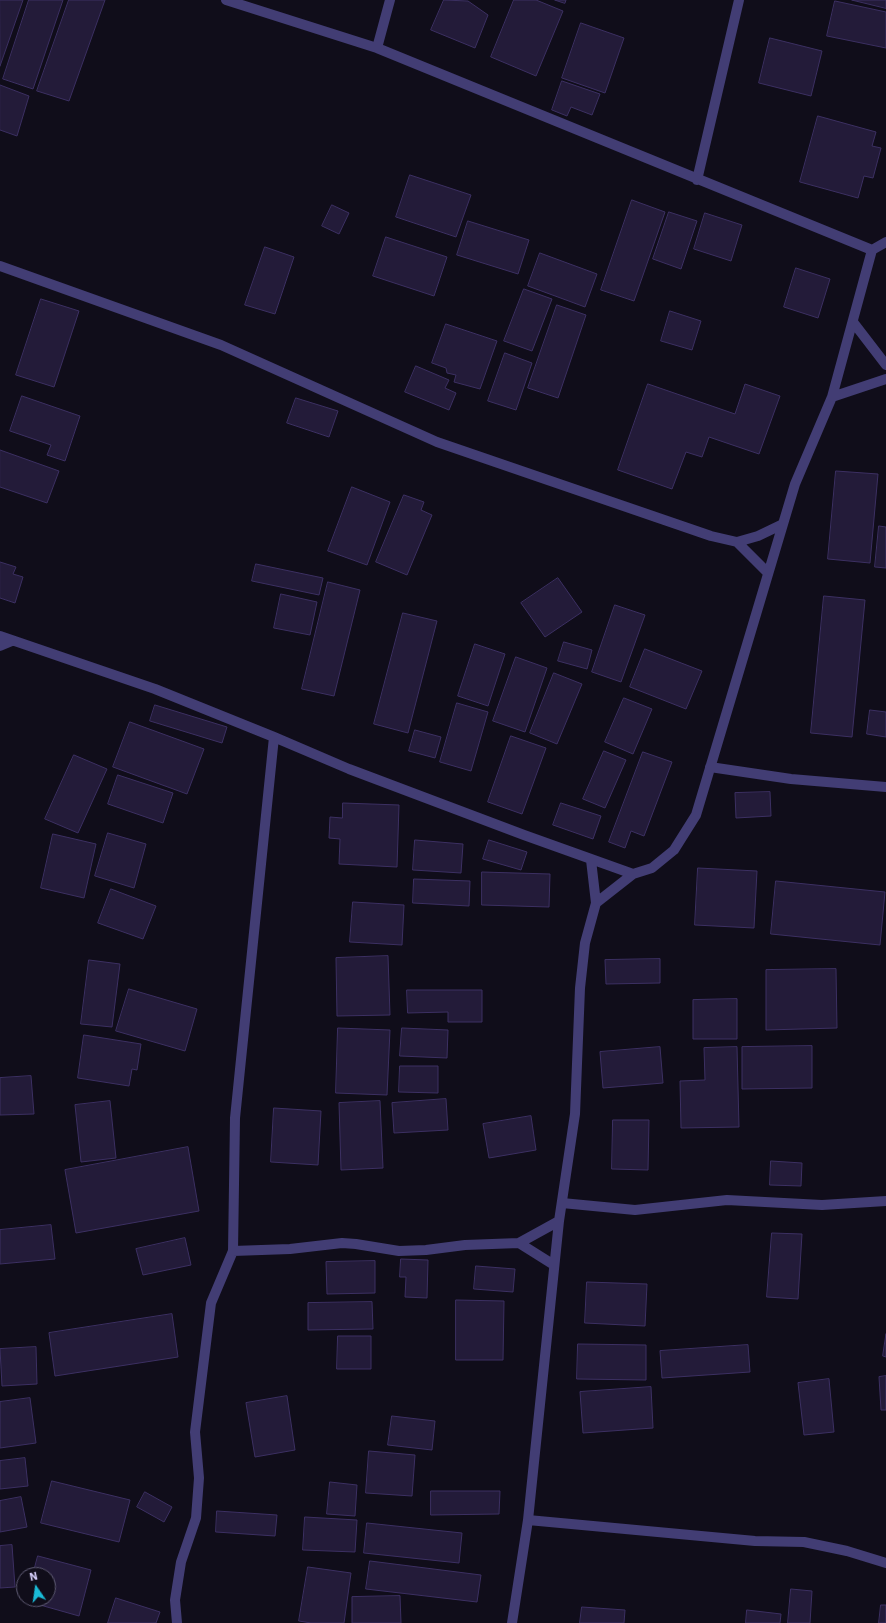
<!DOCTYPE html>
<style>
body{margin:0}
#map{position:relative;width:886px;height:1623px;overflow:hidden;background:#100d1a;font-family:"IBM Plex Sans",sans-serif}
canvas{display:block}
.north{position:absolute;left:16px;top:1567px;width:40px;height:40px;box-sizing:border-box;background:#100d1a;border:1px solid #5e5a73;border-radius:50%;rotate:347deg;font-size:11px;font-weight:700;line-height:16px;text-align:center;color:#d4cdf9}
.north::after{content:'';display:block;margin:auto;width:14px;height:18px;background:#1abbd7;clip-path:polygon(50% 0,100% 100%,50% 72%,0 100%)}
</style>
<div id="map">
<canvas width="886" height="1623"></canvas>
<div class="north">N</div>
</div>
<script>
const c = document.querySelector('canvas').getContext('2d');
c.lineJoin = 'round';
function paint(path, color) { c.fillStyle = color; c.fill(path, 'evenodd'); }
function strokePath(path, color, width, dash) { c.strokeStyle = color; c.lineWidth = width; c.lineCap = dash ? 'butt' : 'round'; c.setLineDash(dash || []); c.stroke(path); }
const building = new Path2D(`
 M0,0H23L0,66Z
 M29,0H63L33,89L3,79Z
 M69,0H105L69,101L37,91Z
 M444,0L468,1L488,15L475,48L431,30Z
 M514,0H536L563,11L536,76L491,57Z
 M555,0H566L565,3Z
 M852,0H886V8Z
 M835,1L886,12V48L827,36Z
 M581,23L624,38L605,93L562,78Z
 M770,38L822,51L811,96L759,83Z
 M562,81L600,94L592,115L571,107L567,116L552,110Z
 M0,85L29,96L17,136L0,130Z
 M818,116L876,132L872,146L881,148L873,178L864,176L858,198L800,182Z
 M410,175L471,195L456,237L396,217Z
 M632,200L665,212L634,301L601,290Z
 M332,205L349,213L339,234L322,226Z
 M669,212L697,221L681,269L653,259Z
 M705,213L742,225L731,261L694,249Z
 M468,221L529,240L518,274L457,255Z
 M386,237L447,257L434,296L373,276Z
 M265,247L294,257L275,314L245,305Z
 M540,253L597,274L585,307L528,286Z
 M796,268L830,279L818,318L784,307Z
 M524,289L552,299L532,351L504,341Z
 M41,299L79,311L54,387L16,375Z
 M557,305L586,315L558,398L528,388Z
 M670,311L701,321L692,350L661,341Z
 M446,324L497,341L480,389L454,382L456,375L447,373L446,368L432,363Z
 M505,353L532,363L516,410L488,401Z
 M416,366L449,380L445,388L456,393L449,410L405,392Z
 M648,384L735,414L745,384L780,396L759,454L709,437L702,457L686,452L672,489L618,470Z
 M22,396L80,416L65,461L47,455L51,445L10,431Z
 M296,398L338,411L329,437L287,423Z
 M0,450L59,471L47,503L0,487Z
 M836,471L878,474L870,563L828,559Z
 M352,487L390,502L367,565L328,551Z
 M404,495L424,502L421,510L432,515L407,575L376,562Z
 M879,526L886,527V568L875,567Z
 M0,562L16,567L13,574L23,577L15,603L0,598Z
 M256,564L323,578L319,595L252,581Z
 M558,578L582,612L545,637L521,603Z
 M328,582L360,590L334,696L302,689Z
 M281,594L317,602L310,635L274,628Z
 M824,596L865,600L852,737L811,733Z
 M615,605L645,615L621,682L592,672Z
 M403,613L437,621L408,733L374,724Z
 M564,642L592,650L587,669L558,661Z
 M475,644L505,654L488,706L458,696Z
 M645,649L702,671L686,709L630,687Z
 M516,657L547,668L525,732L493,721Z
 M554,673L582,684L557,744L530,733Z
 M624,698L652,709L633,754L605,742Z
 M457,703L488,712L471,771L440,762Z
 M155,705L227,727L222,743L150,721Z
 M870,710L886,712V737L867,734Z
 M130,722L204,749L187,794L113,767Z
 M415,730L441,737L435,758L409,751Z
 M511,736L546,748L522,814L488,802Z
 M604,751L626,760L605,808L583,799Z
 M643,752L672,762L644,836L631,831L625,848L609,842Z
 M74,755L107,769L78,833L45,819Z
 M118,775L173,793L163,823L108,804Z
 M770,792L771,816L736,818L735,793Z
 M343,803L399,805L397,867L339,864L340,839L329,838L330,817L342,818Z
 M561,803L601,816L593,839L553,825Z
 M108,833L146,844L134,888L95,876Z
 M53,834L96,844L84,898L41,888Z
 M415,840L463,844L461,873L413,870Z
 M489,840L527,852L521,870L483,859Z
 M698,868L757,871L754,928L695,925Z
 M482,872L550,874L549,907L482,905Z
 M414,879L470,881L469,906L413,903Z
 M776,881L885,892L880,945L771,934Z
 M111,889L156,906L143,939L98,923Z
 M353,902L404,905L402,945L350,942Z
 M388,956L390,1015L337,1016L336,958Z
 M660,959V983L606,984L605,960Z
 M89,960L120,964L112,1027L81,1024Z
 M836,969L837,1028L766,1030V970Z
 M129,989L197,1009L185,1051L116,1031Z
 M407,990H482V1022H448V1012L408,1013Z
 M737,999V1039H693V1000Z
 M338,1028L390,1030L387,1095L336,1093Z
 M402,1028L448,1030L447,1058L400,1056Z
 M84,1035L141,1044L137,1070L132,1069L129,1086L78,1078Z
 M812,1046V1088L742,1089V1047Z
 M660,1047L663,1083L603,1088L600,1052Z
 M737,1047L739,1127L681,1128L680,1081L705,1080L704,1048Z
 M400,1066H438V1093L399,1092Z
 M31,1076L34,1114L0,1115V1078Z
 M446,1099L448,1130L394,1133L392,1103Z
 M110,1101L116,1158L81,1162L75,1105Z
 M380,1101L383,1168L341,1170L339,1103Z
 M274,1108L321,1111L318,1165L271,1162Z
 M531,1116L536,1150L489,1158L483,1124Z
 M613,1120H649L648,1170L612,1169Z
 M188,1147L199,1211L76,1233L65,1170Z
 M771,1161L802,1163L801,1186L770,1185Z
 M51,1225L55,1259L0,1264V1230Z
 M772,1233L802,1234L798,1299L767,1297Z
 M185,1238L191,1265L143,1275L136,1249Z
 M401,1259L428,1260L427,1298L405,1297L406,1277H400Z
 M375,1261V1293L327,1294L326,1262Z
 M476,1266L515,1269L513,1292L474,1289Z
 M587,1282L647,1284L645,1326L585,1323Z
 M456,1300L504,1301L503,1360H456Z
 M372,1302L373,1329L308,1330V1303Z
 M172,1314L178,1357L55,1376L49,1333Z
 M886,1334V1357L883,1356Z
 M338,1336H371V1369H337Z
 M578,1344L646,1345V1380L577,1379Z
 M748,1345L750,1372L662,1378L660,1351Z
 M36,1347L37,1384L2,1386L0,1349Z
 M886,1376V1410H881L879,1377Z
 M829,1379L834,1432L804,1435L798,1383Z
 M651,1387L653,1428L583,1433L580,1392Z
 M287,1396L295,1450L255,1457L246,1403Z
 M30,1398L36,1443L0,1448V1402Z
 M392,1416L435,1421L432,1450L388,1445Z
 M369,1451L415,1455L412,1496L366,1493Z
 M25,1458L28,1486L0,1489V1461Z
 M52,1481L130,1500L119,1542L41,1523Z
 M330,1482L357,1485L355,1516L327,1514Z
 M431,1491H500L499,1514L431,1515Z
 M145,1492L172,1507L164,1522L137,1507Z
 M21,1497L27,1527L0,1532V1501Z
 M217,1511L277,1515L275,1536L216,1532Z
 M305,1517L357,1520L355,1552L303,1550Z
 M367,1523L462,1533L459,1563L364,1553Z
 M12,1545L15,1587L0,1588V1546Z
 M38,1556L91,1570L79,1616L26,1601L27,1599H48V1575H33Z
 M370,1561L481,1575L477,1602L366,1589Z
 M308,1567L351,1573L344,1623H311L299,1621Z
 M791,1589L812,1591L810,1623H788Z
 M400,1596L401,1623H352V1597Z
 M116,1598L160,1612L156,1623H108Z
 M881,1605H886V1623H879Z
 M582,1607L625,1610L624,1623H580Z
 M747,1610L781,1614L780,1623H746Z`);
const minor = new Path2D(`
 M226,0L377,48L872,250
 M377,48L390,0
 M697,180L739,0
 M0,266L221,345L437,442L711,536L737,542L758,536L783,524
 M853,322L886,365
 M832,397L886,379
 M737,542L768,573
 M0,636L155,689L274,737L349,769L524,835L633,874
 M0,646L12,641
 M710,767L791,779L886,787
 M596,903L633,874L652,868L674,850L696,815L795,484L832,397L872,250L886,242
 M562,1203L635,1210L727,1200L822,1205L886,1201
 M519,1243L554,1265
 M233,1251L290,1249L342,1243L356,1244L399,1251L426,1250L465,1245L519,1243L559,1221
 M528,1520L755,1541L804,1542L847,1551L886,1563
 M177,1623L175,1600L181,1562L196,1518L199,1478L195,1432L211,1303L233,1251L235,1118L274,737
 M512,1623L528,1520L559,1221L575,1114L580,988L585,943L596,903L591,860`);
paint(building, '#231b39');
strokePath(building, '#3c3062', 1);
strokePath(minor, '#423d74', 10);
</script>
